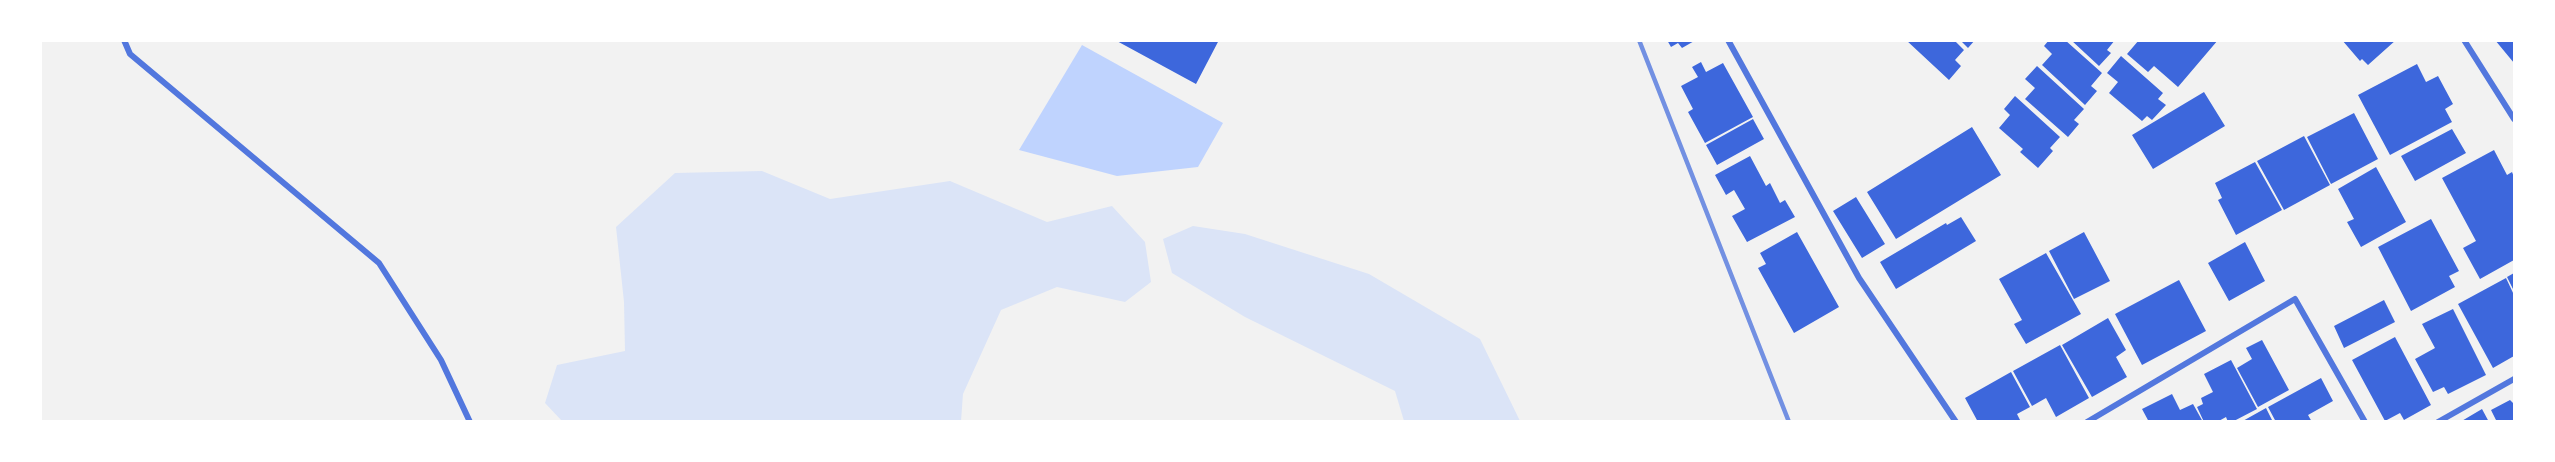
<!DOCTYPE html>
<style>
body{margin:0}
#map{position:relative;width:2555px;height:462px;overflow:hidden;background:#f2f2f2;font-family:Overpass,sans-serif}
canvas{display:block}
.frame{position:absolute;inset:0;border:42px solid #fff;pointer-events:none}
</style>
<div id="map">
<canvas width="2555" height="462"></canvas>
<div class="frame"></div>
</div>
<script>
const c = document.querySelector('canvas').getContext('2d');
c.lineJoin = 'round';
function paint(path, color) { c.fillStyle = color; c.fill(path, 'evenodd'); }
function strokePath(path, color, width, dash) { c.strokeStyle = color; c.lineWidth = width; c.lineCap = dash ? 'butt' : 'round'; c.setLineDash(dash || []); c.stroke(path); }
const green = new Path2D(`
 M762,171L830,199L950,181L1047,222L1112,206L1145,242L1151,282L1125,302L1057,287L1001,310L963,394L961,421H562L545,403L557,365L625,351L624,302L616,227L675,173Z
 M1193,226L1245,234L1369,274L1480,339L1520,421H1404L1395,391L1245,317L1172,273L1163,239Z`);
const water = new Path2D(`
 M1082,45L1223,123L1198,167L1117,176L1019,150Z`);
const building = new Path2D(`
 M1115,40H1219L1196,84Z
 M1667,40H1696L1682,48L1678,43L1671,47Z
 M1906,40H1954L1964,50L1955,60L1961,66L1949,80Z
 M1960,40H1975L1968,48Z
 M2049,40H2065L2102,73L2091,86L2097,91L2085,105L2042,65L2052,54L2044,46Z
 M2071,40H2115L2107,50L2111,53L2099,66Z
 M2139,40H2218L2178,87L2154,66L2148,72L2127,54Z
 M2342,40H2396L2368,65L2362,59L2360,61Z
 M2495,40H2514V63Z
 M2121,56L2163,93L2158,99L2166,105L2152,120L2147,116L2142,121L2109,93L2118,82L2107,73Z
 M1701,62L1706,72L1723,63L1753,117L1705,143L1688,112L1693,109L1681,86L1698,77L1692,67Z
 M2417,64L2426,82L2438,76L2453,104L2445,109L2452,122L2390,155L2358,95Z
 M2037,66L2084,109L2074,120L2079,124L2068,137L2025,99L2035,88L2025,79Z
 M2204,92L2225,126L2153,169L2132,135Z
 M2015,96L2060,137L2050,148L2053,151L2038,168L2020,152L2023,149L1999,128L2010,115L2004,109Z
 M2354,113L2378,159L2331,184L2307,137Z
 M1753,119L1764,139L1717,165L1706,145Z
 M1972,127L2001,175L1896,239L1867,192Z
 M2452,129L2466,153L2415,181L2401,156Z
 M2304,136L2330,185L2284,210L2257,161Z
 M2494,150L2507,175L2512,172L2514,177V260L2480,279L2463,248L2476,241L2442,178Z
 M1750,156L1766,186L1770,183L1780,203L1785,200L1795,217L1747,242L1732,216L1745,209L1734,190L1726,195L1715,175Z
 M2255,162L2282,210L2236,235L2218,200L2222,198L2215,183Z
 M2376,167L2406,222L2361,247L2347,222L2354,219L2338,189Z
 M1856,197L1885,244L1862,258L1833,211Z
 M1961,217L1976,241L1896,289L1880,262L1946,223L1947,225Z
 M2431,219L2459,271L2449,276L2455,287L2411,311L2378,247Z
 M1797,232L1839,307L1794,333L1758,268L1766,264L1760,253Z
 M2084,232L2110,281L2074,299L2049,251Z
 M2245,242L2265,281L2229,301L2208,263Z
 M2046,253L2081,314L2026,344L2014,324L2022,320L1999,279Z
 M2514,273V291L2507,277Z
 M2506,278L2514,295V356L2493,368L2458,304Z
 M2179,280L2206,331L2142,365L2115,314Z
 M2384,300L2395,322L2344,348L2334,326Z
 M2453,309L2486,375L2448,394L2444,387L2433,392L2415,359L2435,348L2422,324Z
 M2108,318L2126,350L2116,357L2127,377L2092,397L2062,345Z
 M2395,337L2431,405L2404,420L2400,413L2385,421L2352,360Z
 M2262,340L2289,390L2258,407L2237,368L2252,359L2246,348Z
 M2060,345L2089,398L2056,417L2046,398L2032,406L2013,371Z
 M2231,360L2257,409L2232,422H2228L2226,417L2217,422H2204L2197,407L2203,404L2201,398L2213,392L2204,374Z
 M2011,372L2030,407L2017,414L2021,422H1978L1965,398Z
 M2321,378L2333,401L2308,415L2312,422H2276L2268,407Z
 M2172,394L2180,410L2193,404L2203,422H2149L2142,409Z
 M2510,400L2514,404V422H2497L2491,410Z
 M2266,408L2273,422H2241Z
 M2482,409L2489,422H2460Z`);
const minor = new Path2D(`
 M124,40L130,54L379,263L441,360L470,422
 M1728,40L1859,278L1956,422
 M2464,40L2514,119
 M2087,422L2295,299L2365,422
 M2438,422L2514,379`);
const rail = new Path2D(`
 M1639,40L1789,422`);
paint(green, '#dbe4f7');
paint(water, '#bfd3fe');
paint(building, '#3d67dc');
strokePath(minor, '#5277de', 6);
strokePath(rail, '#7290e2', 4.5);
</script>
